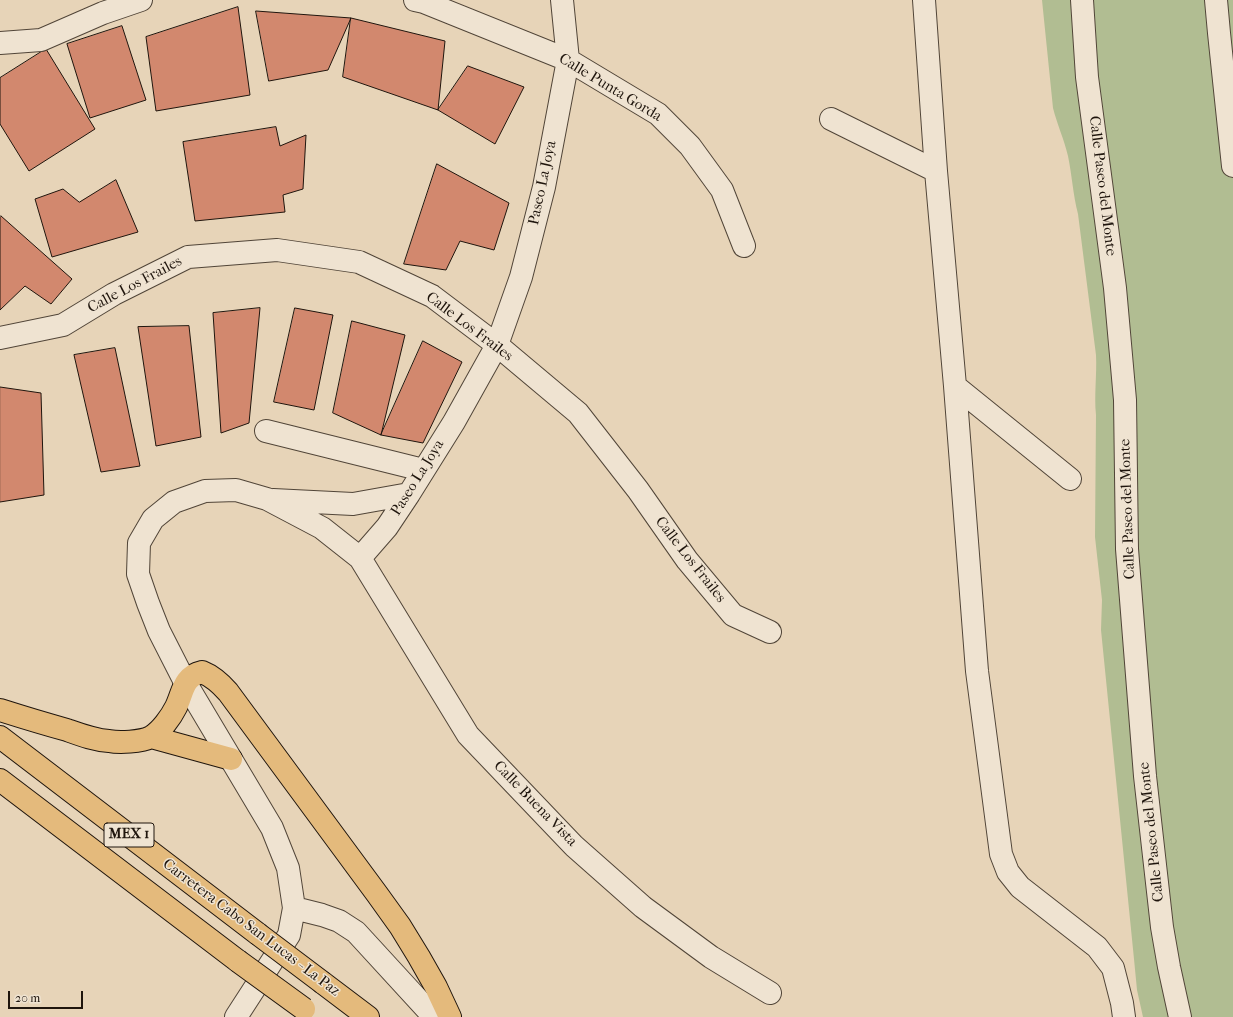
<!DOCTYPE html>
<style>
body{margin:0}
#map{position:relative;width:1233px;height:1017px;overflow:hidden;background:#e7d4b8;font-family:"IM FELL French Canon",serif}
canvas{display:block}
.scale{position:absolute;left:8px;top:991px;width:75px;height:18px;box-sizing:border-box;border:2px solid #1f150d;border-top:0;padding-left:5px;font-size:12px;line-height:14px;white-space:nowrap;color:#1f150d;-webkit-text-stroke:3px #efe3d1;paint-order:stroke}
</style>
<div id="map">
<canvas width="1233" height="1017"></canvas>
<div class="scale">20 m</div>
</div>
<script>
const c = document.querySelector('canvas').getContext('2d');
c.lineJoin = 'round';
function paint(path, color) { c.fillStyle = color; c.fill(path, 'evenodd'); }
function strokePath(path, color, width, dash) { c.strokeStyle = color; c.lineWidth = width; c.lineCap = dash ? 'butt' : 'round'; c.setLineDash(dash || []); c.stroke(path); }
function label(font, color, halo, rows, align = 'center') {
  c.font = font + ' "IM FELL French Canon",serif'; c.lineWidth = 3; c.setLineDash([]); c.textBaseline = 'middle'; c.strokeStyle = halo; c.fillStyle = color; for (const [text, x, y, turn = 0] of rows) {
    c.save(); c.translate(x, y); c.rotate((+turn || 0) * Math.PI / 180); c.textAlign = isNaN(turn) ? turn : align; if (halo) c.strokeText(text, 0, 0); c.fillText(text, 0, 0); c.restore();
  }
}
const green = new Path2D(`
 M1042,0H1233V1017H1143L1137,990L1134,959L1101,630L1102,600L1095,537L1096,415C1094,395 1097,375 1096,355L1078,214C1073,195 1072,175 1068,156C1064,139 1057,124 1053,108Z`);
const building = new Path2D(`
 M238,7L250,95L156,111L146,37Z
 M256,11L351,18L328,70L269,81Z
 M351,18L445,41L438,110L343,77Z
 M122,26L146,100L90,118L67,44Z
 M46,49L95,129L29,171L0,124V78Z
 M468,66L524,87L495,144L438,110Z
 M276,127L280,146L306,135L303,189L283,195L285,212L195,221L183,142Z
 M437,164L509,203L494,250L460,241L446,270L404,264Z
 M116,180L138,232L52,257L35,199L63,189L79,202Z
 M1,216L72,279L51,304L25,286L0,310V217Z
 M260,308L249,423L221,433L213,313Z
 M295,308L333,315L314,410L274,402Z
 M352,321L405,335L381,435L333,413Z
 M189,326L201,437L156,446L138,327Z
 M423,341L462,362L423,443L381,435Z
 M115,348L140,466L101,472L74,355Z
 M0,387L41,393L44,495L0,502Z`);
const minor = new Path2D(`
 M415,0L424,2L568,60L658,114L690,146L722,190L744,246
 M924,0L936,171L955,386L977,671L1001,854L1008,872L1020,887L1097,947L1113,968L1122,1003L1124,1017
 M1082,0L1087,77L1115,288L1125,400L1127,549L1145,776L1162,927L1169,967L1180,1017
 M1216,0L1219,33L1233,166
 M0,43L41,40L103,13L141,0
 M831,119L936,171
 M0,338L63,325L114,294L188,257L277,250L359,262L432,296L497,345L578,413L638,490L687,560L733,615L770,632
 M955,386L1070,479
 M266,431L423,470
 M273,500L353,504L409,494
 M360,558L468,735L574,846L643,907L711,957L770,993
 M294,908L322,915L339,921L356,932L434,1017
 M236,1017L289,935L294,908L288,868L272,828L185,682L159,631L148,603L138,574L139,543L153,519L174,502L205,491L236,490L267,499L322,528L360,558L387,527L409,494L454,422L497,345L521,277L544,187L568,60L562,0`);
const highway = new Path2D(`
 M0,710C22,717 45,724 67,730C81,735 94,740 109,741C119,743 141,742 151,737C161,731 171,717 176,707C183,693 183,676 202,672C212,676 221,684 228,692L377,894L400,926L419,957L436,987L450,1017
 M0,737L258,934
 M151,737L231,759
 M0,780L238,961
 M323,983L368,1017`);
const highwayBridge = new Path2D(`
 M258,934L323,983
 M238,961L304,1009`);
const shields = [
 [129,835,50]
];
const shieldNames = [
 ["MEX 1",129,835]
];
const streetNames = [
 ["Calle Punta Gorda",610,88,31],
 ["Paseo La Joya",543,183,-78],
 ["Calle Paseo del Monte",1102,186,83],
 ["Calle Los Frailes",135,285,-28],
 ["Calle Los Frailes",469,327,37],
 ["Paseo La Joya",418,478,-58],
 ["Calle Paseo del Monte",1128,509,-92],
 ["Calle Los Frailes",690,560,52],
 ["Calle Buena Vista",535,804,46],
 ["Calle Paseo del Monte",1152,832,-96],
 ["Carretera Cabo San Lucas - La Paz",251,928,37]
];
paint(green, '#b1bd92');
paint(building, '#d2886e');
strokePath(building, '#1f150d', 1);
strokePath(minor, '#514538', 24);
strokePath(highway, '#1f150d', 24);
strokePath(minor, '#efe3d1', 22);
strokePath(highway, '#e4ba7c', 22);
strokePath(highwayBridge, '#1f150d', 24, []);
strokePath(highwayBridge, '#e4ba7c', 22);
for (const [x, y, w] of shields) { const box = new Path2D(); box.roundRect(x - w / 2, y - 12, w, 24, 3); c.fillStyle = '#efe3d1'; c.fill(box); strokePath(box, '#1f150d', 1); }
label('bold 14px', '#1f150d', null, shieldNames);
label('15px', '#1f150d', '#efe3d1', streetNames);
</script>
